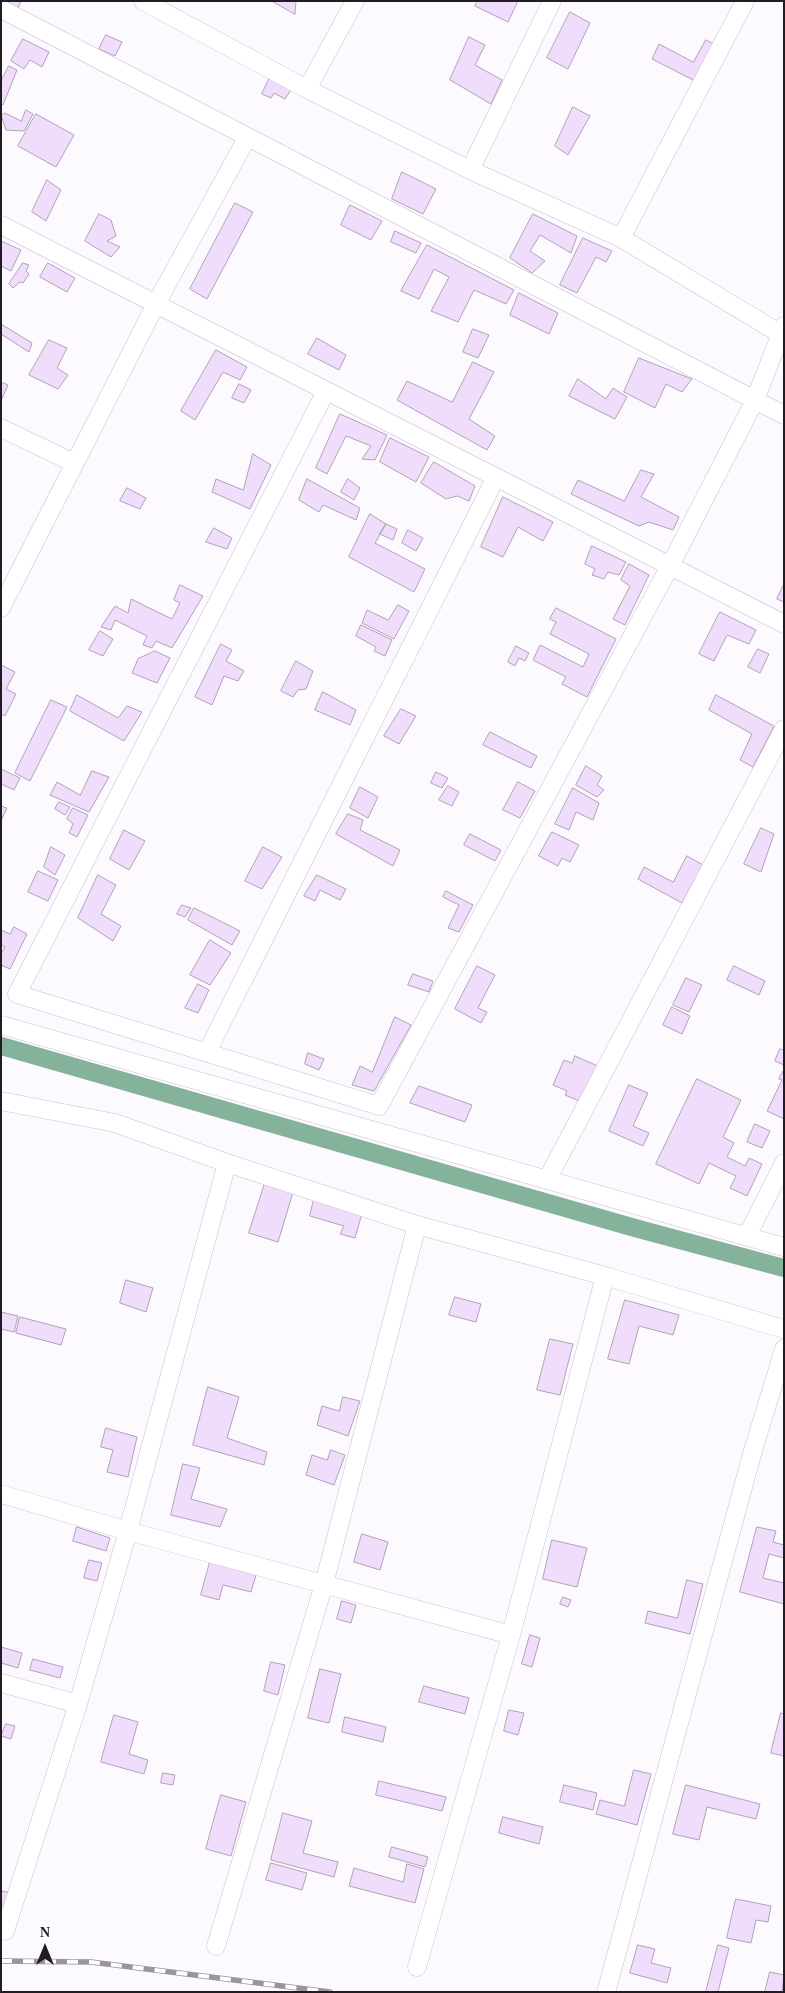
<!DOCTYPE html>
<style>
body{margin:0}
#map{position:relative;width:785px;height:1993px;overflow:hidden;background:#fdfaff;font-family:Georgia,serif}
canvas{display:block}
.frame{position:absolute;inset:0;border:2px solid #211c24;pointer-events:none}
.north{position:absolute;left:20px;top:1923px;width:50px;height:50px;-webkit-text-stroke:4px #fff;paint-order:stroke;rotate:0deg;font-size:14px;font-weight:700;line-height:20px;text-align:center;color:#211c24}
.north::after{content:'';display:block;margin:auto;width:18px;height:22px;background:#211c24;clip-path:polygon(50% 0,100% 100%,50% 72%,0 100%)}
</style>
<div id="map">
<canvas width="785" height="1993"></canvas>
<div class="frame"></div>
<div class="north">N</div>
</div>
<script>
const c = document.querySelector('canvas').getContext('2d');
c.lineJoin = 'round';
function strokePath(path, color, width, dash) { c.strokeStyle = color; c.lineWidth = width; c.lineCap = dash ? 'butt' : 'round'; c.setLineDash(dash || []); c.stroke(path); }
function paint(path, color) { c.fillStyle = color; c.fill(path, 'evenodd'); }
const canal = new Path2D(`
 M1,1046L635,1228L784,1268`);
const building = new Path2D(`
 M6,1H21L18,8Z
 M272,1H296L295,14Z
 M478,1H518L508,22L475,6Z
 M570,12L590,23L568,69L547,58Z
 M106,35L122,42L115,56L99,49Z
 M469,37L485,45L475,65L502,80L491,104L450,80Z
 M23,39L49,52L42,67L30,60L24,69L11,61Z
 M706,40L720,47L699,83L652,59L659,44L693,62Z
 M9,66L17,70L3,105L1,104V81Z
 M270,77L292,88L285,99L274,93L271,98L262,94Z
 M573,107L590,116L568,155L555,146Z
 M26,110L33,114L24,131L6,130L1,115L5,113L21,121Z
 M36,114L74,135L56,167L18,146Z
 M402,172L436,189L423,214L392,199Z
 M47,180L61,190L46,221L32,212Z
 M235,203L253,212L207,299L190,289Z
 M350,205L382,221L371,240L341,225Z
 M99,214L111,220L116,236L107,241L120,247L111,257L85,241Z
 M533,214L577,236L571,253L540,235L530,251L545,261L532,273L510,258Z
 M395,231L421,243L416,253L391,242Z
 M583,238L612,251L606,262L596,257L577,293L560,285Z
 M1,241L21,250L11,271L1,266Z
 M427,245L514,290L506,304L474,290L458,322L431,311L449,277L434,269L419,299L401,291Z
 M23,263L29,265L26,271L29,274L23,283L20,282L13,288L9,284Z
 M48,263L75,278L67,292L40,277Z
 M519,293L558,313L549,334L510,315Z
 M1,324L32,343L29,352L1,334Z
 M473,329L489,335L478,358L463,352Z
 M317,338L346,355L339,370L308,354Z
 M49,340L67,348L57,368L68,375L58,389L29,375Z
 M216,350L247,367L240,380L223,372L195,420L181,411Z
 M639,358L692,379L682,392L666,384L655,408L624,392Z
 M473,362L494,372L469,419L495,436L487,450L397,400L407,381L452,402Z
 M578,379L606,399L613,388L627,397L615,419L569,396Z
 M1,382L8,385L1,401Z
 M239,384L251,390L244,403L232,398Z
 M340,414L387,435L375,460L362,459L371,446L346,436L327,474L316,468Z
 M390,438L429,457L416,482L380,462Z
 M253,454L271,465L250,509L212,492L216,479L243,490Z
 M434,462L475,486L469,501L457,496L446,499L421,483Z
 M641,470L654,474L641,497L679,517L673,530L649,522L639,526L571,494L578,480L624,501Z
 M307,479L360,508L356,520L323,505L319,512L299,500Z
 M348,479L360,488L354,500L341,492Z
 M127,488L146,498L140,509L120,501Z
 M503,497L553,522L543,541L518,527L503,557L481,547Z
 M370,514L386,524L375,543L425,569L414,592L349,557Z
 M386,524L397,529L393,540L380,534Z
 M214,528L232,538L227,549L206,542Z
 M408,530L423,538L416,551L402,543Z
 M592,546L626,562L619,575L608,572L604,579L592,575L595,569L585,564Z
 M629,564L649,575L625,625L613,619L630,586L621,580Z
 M784,584V602L777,599Z
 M180,585L203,596L172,648L156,641L152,648L143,645L147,636L115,620L111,630L101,627L115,606L128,613L131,599L172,619L180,603L174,600Z
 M398,605L409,611L394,639L362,623L367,610L388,620Z
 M556,608L616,639L587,697L562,684L566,677L533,660L540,645L583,667L589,654L550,634L556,622L550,619Z
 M720,612L756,630L749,644L727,635L714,661L699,654Z
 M361,625L392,640L385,656L374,651L376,647L356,636Z
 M100,631L113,639L103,656L89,650Z
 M221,644L232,650L226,661L244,671L238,681L224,676L212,705L195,697Z
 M516,646L529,653L525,661L519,658L515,666L508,662Z
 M758,649L769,654L760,673L748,667Z
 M155,651L170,658L157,683L132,673L138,659Z
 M296,661L313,671L306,689L298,690L293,697L281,691Z
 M1,665L15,672L6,689L16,694L5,716L1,714Z
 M323,692L356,710L350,725L315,710Z
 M77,695L118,718L127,706L142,712L124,741L70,711Z
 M716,695L774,726L753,767L740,760L752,734L709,710Z
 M51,700L67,707L30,781L15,773Z
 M401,709L416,716L399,744L384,736Z
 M490,732L537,756L531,768L483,745Z
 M586,766L602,776L597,785L604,790L597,797L576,785Z
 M1,769L20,778L14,790L1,784Z
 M92,771L109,777L89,812L50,795L57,782L80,795Z
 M436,772L448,778L442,788L431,783Z
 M518,782L535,791L520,818L503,810Z
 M448,786L459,792L452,806L439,800Z
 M360,787L378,797L368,818L350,808Z
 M573,788L599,803L593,820L576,812L569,830L555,824Z
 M59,802L70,807L65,815L55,809Z
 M1,806L7,808L1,821Z
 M73,808L88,815L77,837L69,833L73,824L67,819Z
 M348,814L363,820L360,830L400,850L393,866L336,834Z
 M761,828L774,834L761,872L744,864Z
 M124,830L145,841L129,870L110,859Z
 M552,832L579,845L570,862L562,858L558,866L539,856Z
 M470,834L501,850L495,861L464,845Z
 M51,847L65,855L55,875L44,867Z
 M263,847L282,857L262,889L245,881Z
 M687,856L703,865L682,903L638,879L644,867L673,882Z
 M38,871L58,880L48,901L28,892Z
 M98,875L116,885L101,914L121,926L113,941L78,918Z
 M317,875L346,889L340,900L320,890L315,901L304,896Z
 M446,891L473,905L459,932L448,928L459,905L443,897Z
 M182,905L191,908L185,917L177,914Z
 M194,908L240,931L232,945L188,920Z
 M14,927L27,934L10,969L1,965V954L5,947L1,945V930L10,934Z
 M210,940L231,953L210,985L190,975Z
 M477,966L495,975L478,1008L487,1012L481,1023L455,1009Z
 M734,966L765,981L759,995L727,980Z
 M413,974L433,981L429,992L408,985Z
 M686,978L702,985L689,1012L673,1005Z
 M198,984L209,990L198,1013L185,1008Z
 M672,1007L690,1016L682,1034L663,1025Z
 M395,1017L411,1025L374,1091L352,1085L360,1066L372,1072Z
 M780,1049L784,1050V1065L775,1061Z
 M308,1053L324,1059L319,1070L305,1064Z
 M575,1056L600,1067L584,1103L565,1095L567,1091L553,1085L564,1060L572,1063Z
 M784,1070V1119L767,1111L782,1080L779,1079Z
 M697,1079L741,1100L723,1137L734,1143L727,1157L745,1166L749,1158L762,1164L747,1196L730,1188L736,1176L709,1163L699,1184L656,1164Z
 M629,1085L648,1093L633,1126L649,1133L643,1146L609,1131Z
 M419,1086L472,1105L465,1122L410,1103Z
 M755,1124L770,1131L762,1148L747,1142Z
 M266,1180L294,1189L278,1242L249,1233Z
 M315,1195L363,1210L355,1238L340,1234L344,1226L310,1216Z
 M126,1280L153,1288L146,1312L120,1303Z
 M455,1297L481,1304L476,1322L449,1315Z
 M625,1300L679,1315L673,1335L639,1326L629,1364L608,1359Z
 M1,1312L18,1316L14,1332L1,1329Z
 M20,1317L66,1329L61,1345L16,1333Z
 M550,1339L573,1344L560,1395L537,1390Z
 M208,1387L239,1397L227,1438L267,1452L264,1465L193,1445Z
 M343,1397L360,1401L348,1436L317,1425L322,1406L339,1411Z
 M106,1428L137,1437L128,1477L107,1472L113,1450L101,1447Z
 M331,1450L345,1455L334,1485L306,1475L312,1455L327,1460Z
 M183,1464L200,1468L191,1499L227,1509L220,1527L171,1515Z
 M77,1527L110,1538L106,1551L73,1541Z
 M757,1527L776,1531L773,1542L784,1545V1558L769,1554L763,1578L784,1583V1604L740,1592Z
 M362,1534L388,1542L380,1570L354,1562Z
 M552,1540L587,1548L577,1587L543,1579Z
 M89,1560L102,1563L97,1581L84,1578Z
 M210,1562L256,1575L251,1592L223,1585L219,1600L201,1595Z
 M687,1580L703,1584L690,1634L645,1623L648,1611L677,1618Z
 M563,1597L571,1600L568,1607L560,1604Z
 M342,1601L356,1605L351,1623L337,1619Z
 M530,1635L540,1638L532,1667L522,1664Z
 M1,1647L22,1653L18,1668L1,1663Z
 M33,1659L63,1667L60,1678L30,1670Z
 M271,1662L285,1665L278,1695L264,1691Z
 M320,1669L341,1674L329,1723L308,1718Z
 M424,1686L469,1698L465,1714L419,1702Z
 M509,1710L524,1713L518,1735L504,1731Z
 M781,1713L784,1714V1756L771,1753Z
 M114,1715L138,1722L129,1754L148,1760L144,1774L101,1762Z
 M345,1717L386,1727L383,1742L342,1732Z
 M6,1724L15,1726L11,1739L1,1736Z
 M634,1770L651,1774L637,1825L596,1814L600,1800L624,1806Z
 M163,1773L175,1775L173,1785L161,1783Z
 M379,1781L446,1797L442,1811L376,1795Z
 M564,1785L597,1793L593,1810L560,1802Z
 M686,1785L760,1804L756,1819L707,1807L699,1840L673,1834Z
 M221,1795L246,1802L231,1856L206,1849Z
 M283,1813L312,1821L303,1853L338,1862L334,1877L271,1860Z
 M503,1817L543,1827L539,1844L499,1833Z
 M392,1847L428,1857L425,1867L389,1857Z
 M271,1863L307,1873L302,1890L266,1880Z
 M407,1864L424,1869L415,1903L349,1886L354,1868L403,1882Z
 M1,1891L13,1893L1,1930Z
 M736,1899L771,1906L768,1922L756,1920L751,1943L727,1938Z
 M638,1945L655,1949L651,1963L671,1968L667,1983L630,1973Z
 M718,1945L729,1948L718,1992H706Z
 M770,1972L784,1975L782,1992H765Z`);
const minor = new Path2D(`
 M143,1L307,89L470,170L621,238L784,336
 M1,9L784,415
 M307,89L355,1
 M470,170L552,1
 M1,225L784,624
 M621,238L745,1
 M326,391L17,994L379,1106L670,566L755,400L784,326
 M1,428L74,463
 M1,608L156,304L247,138
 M1,1025L784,1247
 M207,1052L496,477
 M1,1101L115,1123L227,1163L417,1225L605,1276L784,1329
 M547,1180L784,729
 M747,1236L784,1163
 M1,1494L128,1531L511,1635
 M1,1683L78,1704
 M5,1931L78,1704L128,1531L227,1163
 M216,1946L324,1584L417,1225
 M417,1967L511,1635L605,1276
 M607,1989L752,1454L784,1349`);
const rail = new Path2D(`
 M1,1961L91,1962L330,1992`);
strokePath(canal, '#85b29a', 18);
paint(building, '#f0dcfb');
strokePath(building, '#afa2b6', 1);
strokePath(minor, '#ccbed3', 19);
strokePath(minor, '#fff', 18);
strokePath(rail, '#99959b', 5.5);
strokePath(rail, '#fff', 4, [11]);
</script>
